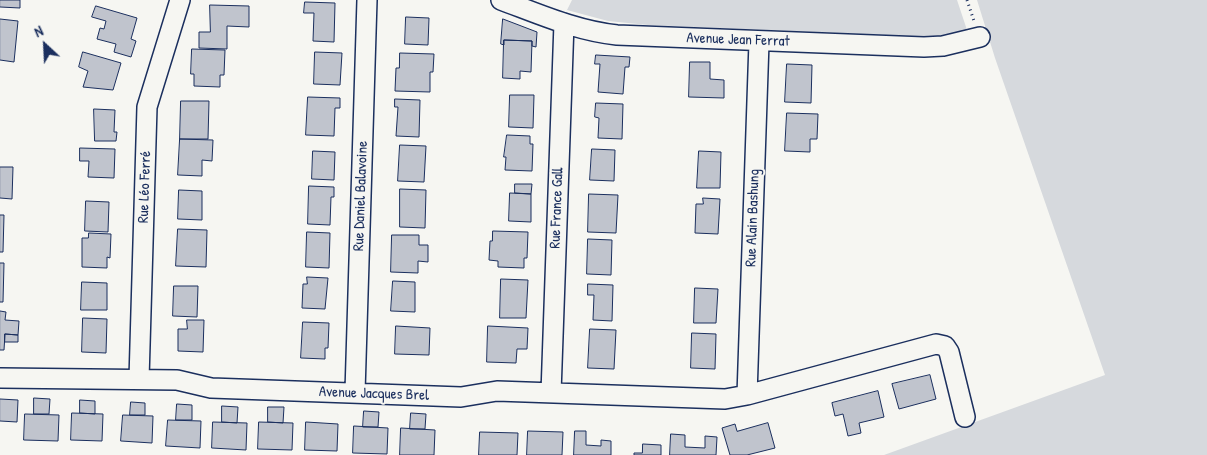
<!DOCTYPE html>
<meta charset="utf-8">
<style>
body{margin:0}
#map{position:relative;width:1207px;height:455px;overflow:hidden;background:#f6f6f2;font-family:"Patrick Hand",sans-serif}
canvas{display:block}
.north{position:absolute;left:20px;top:20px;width:50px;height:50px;-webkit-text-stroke:4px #f6f6f2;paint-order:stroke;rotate:335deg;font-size:14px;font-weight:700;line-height:20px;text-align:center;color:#1b2f5e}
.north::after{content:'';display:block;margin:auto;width:18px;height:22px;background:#1b2f5e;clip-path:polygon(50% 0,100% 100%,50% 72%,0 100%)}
</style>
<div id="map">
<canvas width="1207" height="455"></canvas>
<div class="north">N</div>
</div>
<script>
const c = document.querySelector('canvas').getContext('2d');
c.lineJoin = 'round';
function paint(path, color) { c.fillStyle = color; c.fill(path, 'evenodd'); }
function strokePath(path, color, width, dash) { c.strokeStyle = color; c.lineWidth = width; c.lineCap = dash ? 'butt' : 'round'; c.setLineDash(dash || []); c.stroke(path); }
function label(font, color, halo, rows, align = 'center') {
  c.font = font + ' "Patrick Hand",sans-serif'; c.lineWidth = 4; c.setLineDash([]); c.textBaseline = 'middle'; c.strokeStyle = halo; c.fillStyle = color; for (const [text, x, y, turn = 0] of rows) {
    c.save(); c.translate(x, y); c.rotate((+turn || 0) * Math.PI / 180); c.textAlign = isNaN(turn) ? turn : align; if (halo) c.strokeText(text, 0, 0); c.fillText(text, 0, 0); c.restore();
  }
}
const green = new Path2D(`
 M572,0H957L967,30L934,37L648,25L608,21L567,10Z
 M977,0H1207V455H884L1105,375L995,58Z`);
const building = new Path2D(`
 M0,0H20V8L0,7Z
 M305,2L335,3L334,42L313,41L314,13H304Z
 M210,5L249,6V27L227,26V49L199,48V32H210Z
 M96,6L137,18L131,39L136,41L131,57L114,52L116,44L97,39L100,28L104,29L106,21L92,17Z
 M406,17L429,18L428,45L405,44Z
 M0,19L18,21L14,62L0,60Z
 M503,19L537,32L536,47L532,46V41L504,40V45L501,44Z
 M504,40L532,41L531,72L520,71V79L503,78Z
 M192,49L225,50L224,75H220V87L194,86V74H191Z
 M83,52L121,63L113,90L83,87L88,71L79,67Z
 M315,52L342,53L340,85L314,84Z
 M400,53L434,54L433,72H430V92L395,91L396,68H399Z
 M596,55L630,57L629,67H625L623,94L598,92L600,64H595Z
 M690,62H710V79L724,80V98L689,97Z
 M787,64L812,65L811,103L785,102Z
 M510,95H534L533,128L509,127Z
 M308,97L340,98V108H335L334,136L306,135Z
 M395,99L420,100L419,137L396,136L398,107H395Z
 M181,101H209L208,139H180Z
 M596,103L623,104L622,139L598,138L599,118L595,117Z
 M94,109L115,110L114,132H117L116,141H95Z
 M787,113L818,114L817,139H810V152L785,151Z
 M507,135L530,136V144H533L532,171L505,170L506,157H504Z
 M180,139L213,140L212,161L202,160V176L178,175Z
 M400,145L426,146L424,182L398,181Z
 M80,148L115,149L114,178L88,177L89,161H80Z
 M592,149L615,150L614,181L590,180Z
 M313,151L335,152L334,180L312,179Z
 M699,151L721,152L720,188H697Z
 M0,167H13L12,199L0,198Z
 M515,184H532L531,194L515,193Z
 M309,186L334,187V197H331L330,225L308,224Z
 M400,189L426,190L425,228L400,227Z
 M179,190L202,191V220L178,219Z
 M510,193L531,194V222L509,221Z
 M589,194L618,195L616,233L588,232Z
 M703,198L720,199L718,234L695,233L696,204H703Z
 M86,201L109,202L108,232L85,231Z
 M0,215H4L3,252H0Z
 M178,229L207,230L206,267L176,266Z
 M493,231L528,232L527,258H524V268L498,267V261L489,260L490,241H492Z
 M307,232L330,233L329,268L306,267Z
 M89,233L111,234L110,258L107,257V268L82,267V238H88Z
 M392,235H419V245H428V262L418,261V273L391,272Z
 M588,239L612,240L611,275L587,274Z
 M0,263H4L3,302H0Z
 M307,277L328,278L325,309L302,308L303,284H307Z
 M501,279L528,280L526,318H500Z
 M393,281L415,282V312L391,311Z
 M82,282L107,283V310H81Z
 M588,284L613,285L612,321L593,320L594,295H588Z
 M174,286H198L197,317L173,316Z
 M695,288L718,289L716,323H694Z
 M0,311L6,312L5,320L19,321L18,335L5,334L4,350H0Z
 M83,318L107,319L106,353L82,352Z
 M187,320H204L203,352L178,351V329H187Z
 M303,322L329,323L328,348H325V359L301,358Z
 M396,326L430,328L429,355L395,354Z
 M488,326L528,328L527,349H517L516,363L487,362Z
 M590,329L616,330L614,369L588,368Z
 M692,333L716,334L715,369L691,368Z
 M5,334L18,335V342H5Z
 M930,375L936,399L899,409L892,384Z
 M878,391L884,417L859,423L861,433L848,436L843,414L835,416L832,403Z
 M34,398L50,399L49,414H34Z
 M0,399L18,400L17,422L0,421Z
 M80,400L95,401V414L80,413Z
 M131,402L145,403V415H130Z
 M177,404L192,405V420H176Z
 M222,406L238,407L237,423L222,422Z
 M268,407H284L283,423L268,422Z
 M364,411L379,412L378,427H363Z
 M72,413L103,414L102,441L71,440Z
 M411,413L426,414L425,429H410Z
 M25,414L59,415L58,441L24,440Z
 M123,415L153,416L152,443L121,441Z
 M168,420L201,421L200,448L166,446Z
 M213,422L247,423L246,450L212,448Z
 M259,422L293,423L292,450L258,449Z
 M306,422L338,424L337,451L305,450Z
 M768,423L775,448L747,455H730L722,428L735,424L737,431Z
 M354,426L388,428L387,454L353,453Z
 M401,428L435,430L434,455H400Z
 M528,431L563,432L562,455H527Z
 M575,431H586V445L601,446V440L611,441V455H574Z
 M480,432L518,433L517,455H479Z
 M671,434L685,435V447L705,448V436L717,437L716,455H670Z
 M643,444L661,445V455H634V453H642Z`);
const path = new Path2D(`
 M967,0L974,21`);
const street = new Path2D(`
 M501,0C539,14 577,31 617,35L924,47L943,46L980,37
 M0,378L177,380L211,388L461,397L497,391L725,399L747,395L936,344L945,346L949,352L965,417
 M139,379L147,107L180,0
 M355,392L367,0
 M551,393L564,23
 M747,395L759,42`);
const streetNames = [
 ["Avenue Jean Ferrat",738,40,2],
 ["Rue Léo Ferré",145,187,-88],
 ["Rue Daniel Balavoine",361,196,-88],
 ["Rue France Gall",557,208,-88],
 ["Rue Alain Bashung",753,218,-88],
 ["Avenue Jacques Brel",374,394,2]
];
paint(green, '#d6d9dd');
paint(building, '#c0c4cd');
strokePath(building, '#1b2f5e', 1);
strokePath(street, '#1b2f5e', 22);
strokePath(path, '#1b2f5e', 3, [1, 4]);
strokePath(street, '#f6f6f2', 19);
label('15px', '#1b2f5e', '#f6f6f2', streetNames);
</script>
